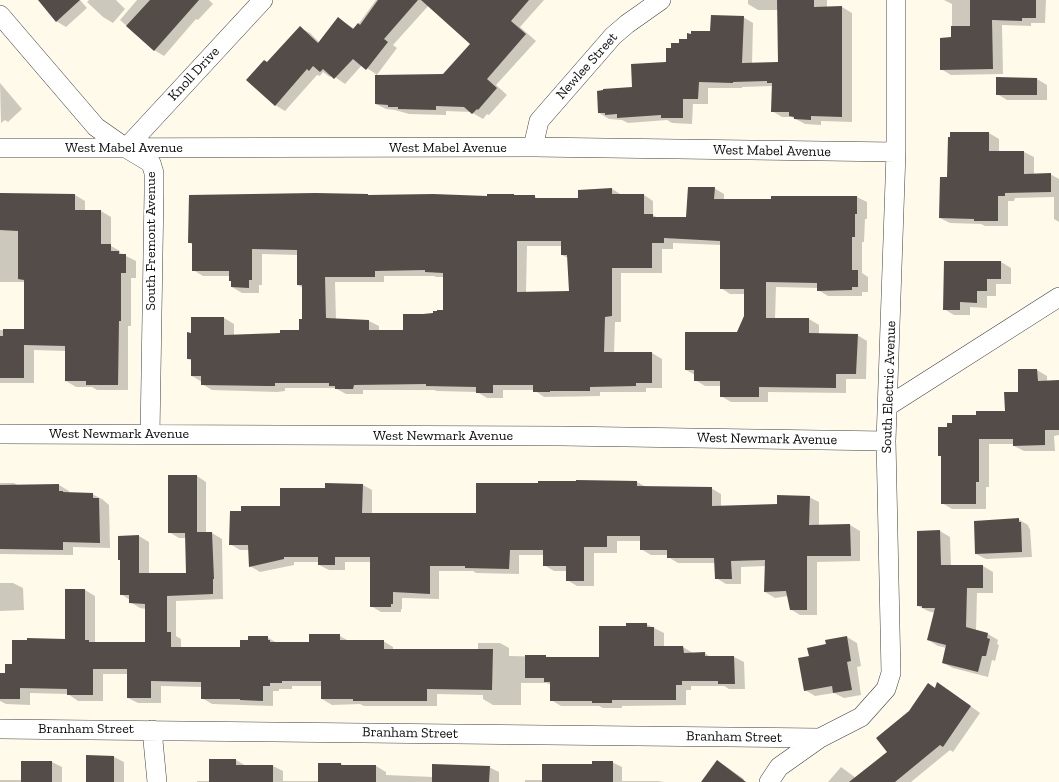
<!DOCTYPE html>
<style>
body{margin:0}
canvas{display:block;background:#fffaea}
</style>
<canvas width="1059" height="782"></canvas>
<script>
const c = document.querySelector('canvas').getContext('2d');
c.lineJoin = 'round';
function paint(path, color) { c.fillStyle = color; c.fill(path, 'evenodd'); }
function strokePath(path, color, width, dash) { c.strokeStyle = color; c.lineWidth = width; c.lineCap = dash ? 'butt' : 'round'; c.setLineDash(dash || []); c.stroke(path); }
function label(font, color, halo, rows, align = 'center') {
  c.font = font + ' "Zilla Slab",serif'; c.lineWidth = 4; c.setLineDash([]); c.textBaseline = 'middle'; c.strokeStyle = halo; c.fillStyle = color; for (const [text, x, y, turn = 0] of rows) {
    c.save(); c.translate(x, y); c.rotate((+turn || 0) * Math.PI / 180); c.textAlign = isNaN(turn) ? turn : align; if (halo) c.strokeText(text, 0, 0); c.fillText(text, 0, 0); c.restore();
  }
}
const shadow = new Path2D(`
 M53,0H80L87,8L66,27L56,21Z
 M89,0H116L125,9L113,23L103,17L87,2Z
 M137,0H209L213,4L198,20L196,19L164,56L154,50L120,20Z
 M376,0H426L430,4L393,45L397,48L376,76L443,75L471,44L452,0H544L520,27L536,41L496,85L507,95L489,115L487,114L483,119L471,112L446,111V115L409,114L395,110L386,109L376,104V74L362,65L345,84L332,75L330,77L323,72L320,76L317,75L285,111L275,105L267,63L300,28L310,33L320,43L338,19L355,29Z
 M748,0H827V8L842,7L852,13V122L821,121V125L805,124L792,117H782L772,111L773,86L742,87V88H708V104H693L692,124L672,123L667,120L628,123L622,120L609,119L599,113L667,63L672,49L688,40L711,32L743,17L753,23L752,64L779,63L778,10H758L748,4Z
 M944,0H1046L1045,23H1031V26L1002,25L1003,74L951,75L941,69L952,38V4Z
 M1037,79L1047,85V100H1007L997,94Z
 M0,83L22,109L8,122L5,120L1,123Z
 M989,133L999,139V152H1024L1034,157V175L1050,174L1059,179V222L1054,219V197L1015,198L1014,201H1008V226H985L981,224L950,223L940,218L948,178Z
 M714,188L724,194V200L857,197L867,202V219H865L864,242H862V273L868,277V292H862V296H828L818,290V288L776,287L775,319H809L819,325V334L857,335L867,341L866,379H846V393L768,392V402H731L721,396V386H705L695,380V375L686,370L737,333L745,316V294H730L721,288V245L673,243V249H662V273H621V322H615L614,353H652L662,359V388H646V392H600V396L544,397L534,390H503V398H487L477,392L437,391L434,390H363V394H346L335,388H285V391L277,392L212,390L202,384V382L192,376V361L188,359L192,334L224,318L234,324V336L281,334L300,331L303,320V288L298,285V255L262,254V285H259V293H242L232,287V281L230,276H203L193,270V245L189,242L370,196L488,197L514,195L516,196H534L538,199H579L612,189L622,195H644L653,201V215L658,218H687ZM527,246H562V255L568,258L570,292L526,293ZM384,276H434L436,277H444V311L434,314L404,331H379V326L369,321L336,320L335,282H384Z
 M0,194L75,195L85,201V211H101L111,217V246L120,251V253L136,261V278H131V326H128V390H97L92,387H76L66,381V351L34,350V383H0V330H25L24,282H0Z
 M1001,262L1011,268V284H996V296H987V308L970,307V315H954L944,309Z
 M1019,370H1037L1047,376V382L1059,381V435L1054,436L1055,451H1024L1014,446V444H989V487H986V509H952L942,503V457L939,455L948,428L977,416L1006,412L1019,393Z
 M197,476L206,482V533H212L222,539L223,599L176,601V636L181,639V648H241L267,637L277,643H310L340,636L349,641H383L393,647V650H478V643H500L509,648V656L600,658L627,627L646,624L664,633V647H683L693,653H705L710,657H734L744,662L745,689H729L724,686H691V690H686V705L622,706V708H603L599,706H561L551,700V685L547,683H521V705H493L483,699V695L437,694V706H364L360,704L332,705L322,699V686H292V689H279V691H273V706L212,704L202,698V687L161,686V703H138L128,698V674H103V701H78L68,694L30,693V705L6,704L0,701V674H6L13,665L66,640V590H85L95,596V643H146V609L140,608L130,602V600L121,594L139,536L149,542V574H187L186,538H179L169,532Z
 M637,482L646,487L711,488L721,494V507L778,505L809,497L819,502V525H850L860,531V561L817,562V615H800L790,609L788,596L775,598L765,592L766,566L741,567V584H726L716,578V563H678L668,557V555H651L641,549V541H617V553H594V586H577L567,580V571H554L544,565V555H519V574L476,573L473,571H439V599L402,598V609H401V612H381L371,606V562H345V570H329L319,565V562H294V565L260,572L250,566L249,550H240L230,544L242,512L281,507L326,489L363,485L372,490V514H477L539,484Z
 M0,483H14L19,486L59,485L69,491V493L92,494L102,499L109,505L110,548L73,547V555L0,554Z
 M1018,519L1028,525L1029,528L1030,529L1032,557L986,559L976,554Z
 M940,531L950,537L951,566H983L993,572V593H977L976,631L988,634L998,640L997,644L999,645L995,661L992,660L988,677L953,668L943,663L947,648L938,646L928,640L935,613L928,611L918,606Z
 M0,583H13L23,588L24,610L0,611Z
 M847,637L857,643L861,666L857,667L861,695L844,698L834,693L815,696L805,690L810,657L827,645Z
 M936,689H947L980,713L953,752L950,750L911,782H828L841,767L856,778L888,752Z
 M114,757L124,762V782H87Z
 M236,760L246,766H273L283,771V781H319V764H341L345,766H376L386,772V775L433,777L489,767L499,772V782H197V781H210Z
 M718,761L744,779L742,782H703Z
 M52,762L62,767V782H0V780H22Z
 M612,762L622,767V781H658L664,782H525V780H543L593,765Z`);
const building = new Path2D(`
 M38,0H80L56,22Z
 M150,0H199L154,51L126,26Z
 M378,0H418L384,39L388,42L366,70L353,59L334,79L323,69L320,72L313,66L309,71L307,69L275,106L246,80L264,60L267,62L300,26L318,43L338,17L353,29L358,23L360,25Z
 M421,0H529L511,21L526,34L487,79L497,88L478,110L477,109L472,114L464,107L436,106V110L398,109V107H388V105L375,104V75L443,74L470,44Z
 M777,0H814V7L842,6V117L811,116V120L794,119V117L789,116V112H771L772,83H767V81L733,82V83L699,82L698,99H683V118H661V115L617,118V114L605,115V113H598L597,91L603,90V89L632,87L631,64L666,62V48H671V43H679V39H687V33L691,34V31H710L711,15L744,16L742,63L778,62Z
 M970,0H1036V18H1022V21L992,20L993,69L940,70V38L951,37V26H970Z
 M996,77L1037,78V95H996Z
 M950,132H989V151H1024V174L1051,173V192L1005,193V196H998V221H974V219L939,218L940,177H947L948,137H950Z
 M688,187H715L714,199H771V196H857V214H855V237H852V270H858V287H852V290L817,291V283L766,282V318H809V333L858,334L856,374H836V388L759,387V397H720V381H694V370H685V332H737L744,316V289H720V241L664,238V243H652V268H612V316L605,317L604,352H652V383H636V386L590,387V391H550V392H533V385H493V393H476V387L426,386V384L354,385L353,389H335V386H329V383H275V386H267L201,385V376H191V359H187V332L191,333V317H224V335L280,333V330H299V319H302V285H297V250L252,249V280H249V288L231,287V281H229V271H192V243H188L189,195L315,193L368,194V195L433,194L487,196V194H514V195H535V198H578V190L612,188V194H644V214H653V217H686ZM517,241H561V255H567L569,291L517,292ZM425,270V272L443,273V310H437V311H433V313L423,314H403V330H369V320L326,318L325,277H375V271Z
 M0,193L75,194V210H101V244H111V251H119V254H126V273H121V321H119L118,385H86V381H65V346L24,345V378H0V336H3V329H24V280L18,279V231L0,230Z
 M944,261H1001V279H987V291H977V303L960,302V310H943Z
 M1018,369H1037L1038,381L1059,380V430H1045V445L1013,446V439H979V482H976V504H941V456H938V427H947V423H952V415H976V411H1005L1004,392H1018Z
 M168,475H197V532H212L214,579H213V594L167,596V632H171V647H240V640H248V636H268V640H270V642H309V634H340V640H384V649H493L492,690L427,689V701H353V699H321V681H282V683H270V686H263V701L240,700V699H201V682L151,681V698H127V669H93V695H67V689L20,688V699H0V673H5V664H12V640H27V638L65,639V589H85V640H89V642H145V604L129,603V595H120V560H118V536L139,535V573H186L185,533H168Z
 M576,480L637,481V486L712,487V506L777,504V495L810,496L809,525L850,524L851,556H807V610H790L786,591L764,592L765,560L731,561L732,579H715L714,558H667V550H640V536H607V547H584V581H566V566H543V550H510L509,569L465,568V566H430V594L393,592V604H391V607H370V557H335V565H318V557H284V559L249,567L248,545H229L230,511H241V506H280V488H325V483L363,484L362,513H476V483H538V481H576Z
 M59,484V491H63V492L93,493V498H99L100,543L63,542V550L0,549V485Z
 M1019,518V522H1021L1022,552L975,554L974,521Z
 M940,530L941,565H983V588H967L966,627L988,633L987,638L990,639L986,656H982L978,672L942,663L946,645L927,640L935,608H922V606H917V531Z
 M626,623H647V627H654V646H683L684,653L705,652V656H734L735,684H718V681H682V685H676V700H612V703H592V701H550V682H544V678H525V655H546V657H599V626H626Z
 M847,636L851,661L847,662L852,690L833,693L832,686L804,691L798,658L809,656L807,648L826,644L825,640Z
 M937,682L971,706L943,747L940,745L895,782H849L887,752L876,738L909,711L928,683L935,688Z
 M86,755L114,756V782H86Z
 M209,759H236V765H273V782H209Z
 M717,760L746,782H701Z
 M21,761H52V782H21Z
 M592,761H613V782H542V764H592Z
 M318,763H341V765H376V782H318Z
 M432,764L490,766L489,782H432Z`);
const street = new Path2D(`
 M0,15L96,127L126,148L151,163L154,173V193L150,435
 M533,147L539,121L613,36L627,24L661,0
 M0,148L533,147L896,152
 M126,148L263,0
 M888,406L1059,297
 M0,434L561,436L886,441
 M0,729L820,738
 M152,730L157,782
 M769,782L779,767L820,738L861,717L886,689L891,673L886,441L896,152V0`);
const streetNames = [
 ["Newlee Street",587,66,-48],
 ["Knoll Drive",194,74,-47],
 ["West Mabel Avenue",124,148],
 ["West Mabel Avenue",448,148],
 ["West Mabel Avenue",772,151,1],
 ["South Fremont Avenue",151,241,-90],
 ["South Electric Avenue",889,387,-88],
 ["West Newmark Avenue",119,434],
 ["West Newmark Avenue",443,436],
 ["West Newmark Avenue",767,439,1],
 ["Branham Street",86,729],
 ["Branham Street",410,733,1],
 ["Branham Street",734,737,1]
];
paint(shadow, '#0003');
paint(building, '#544c48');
strokePath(street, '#3f3f3f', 20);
strokePath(street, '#fff', 19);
label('14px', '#0c0c0c', '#fff', streetNames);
</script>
